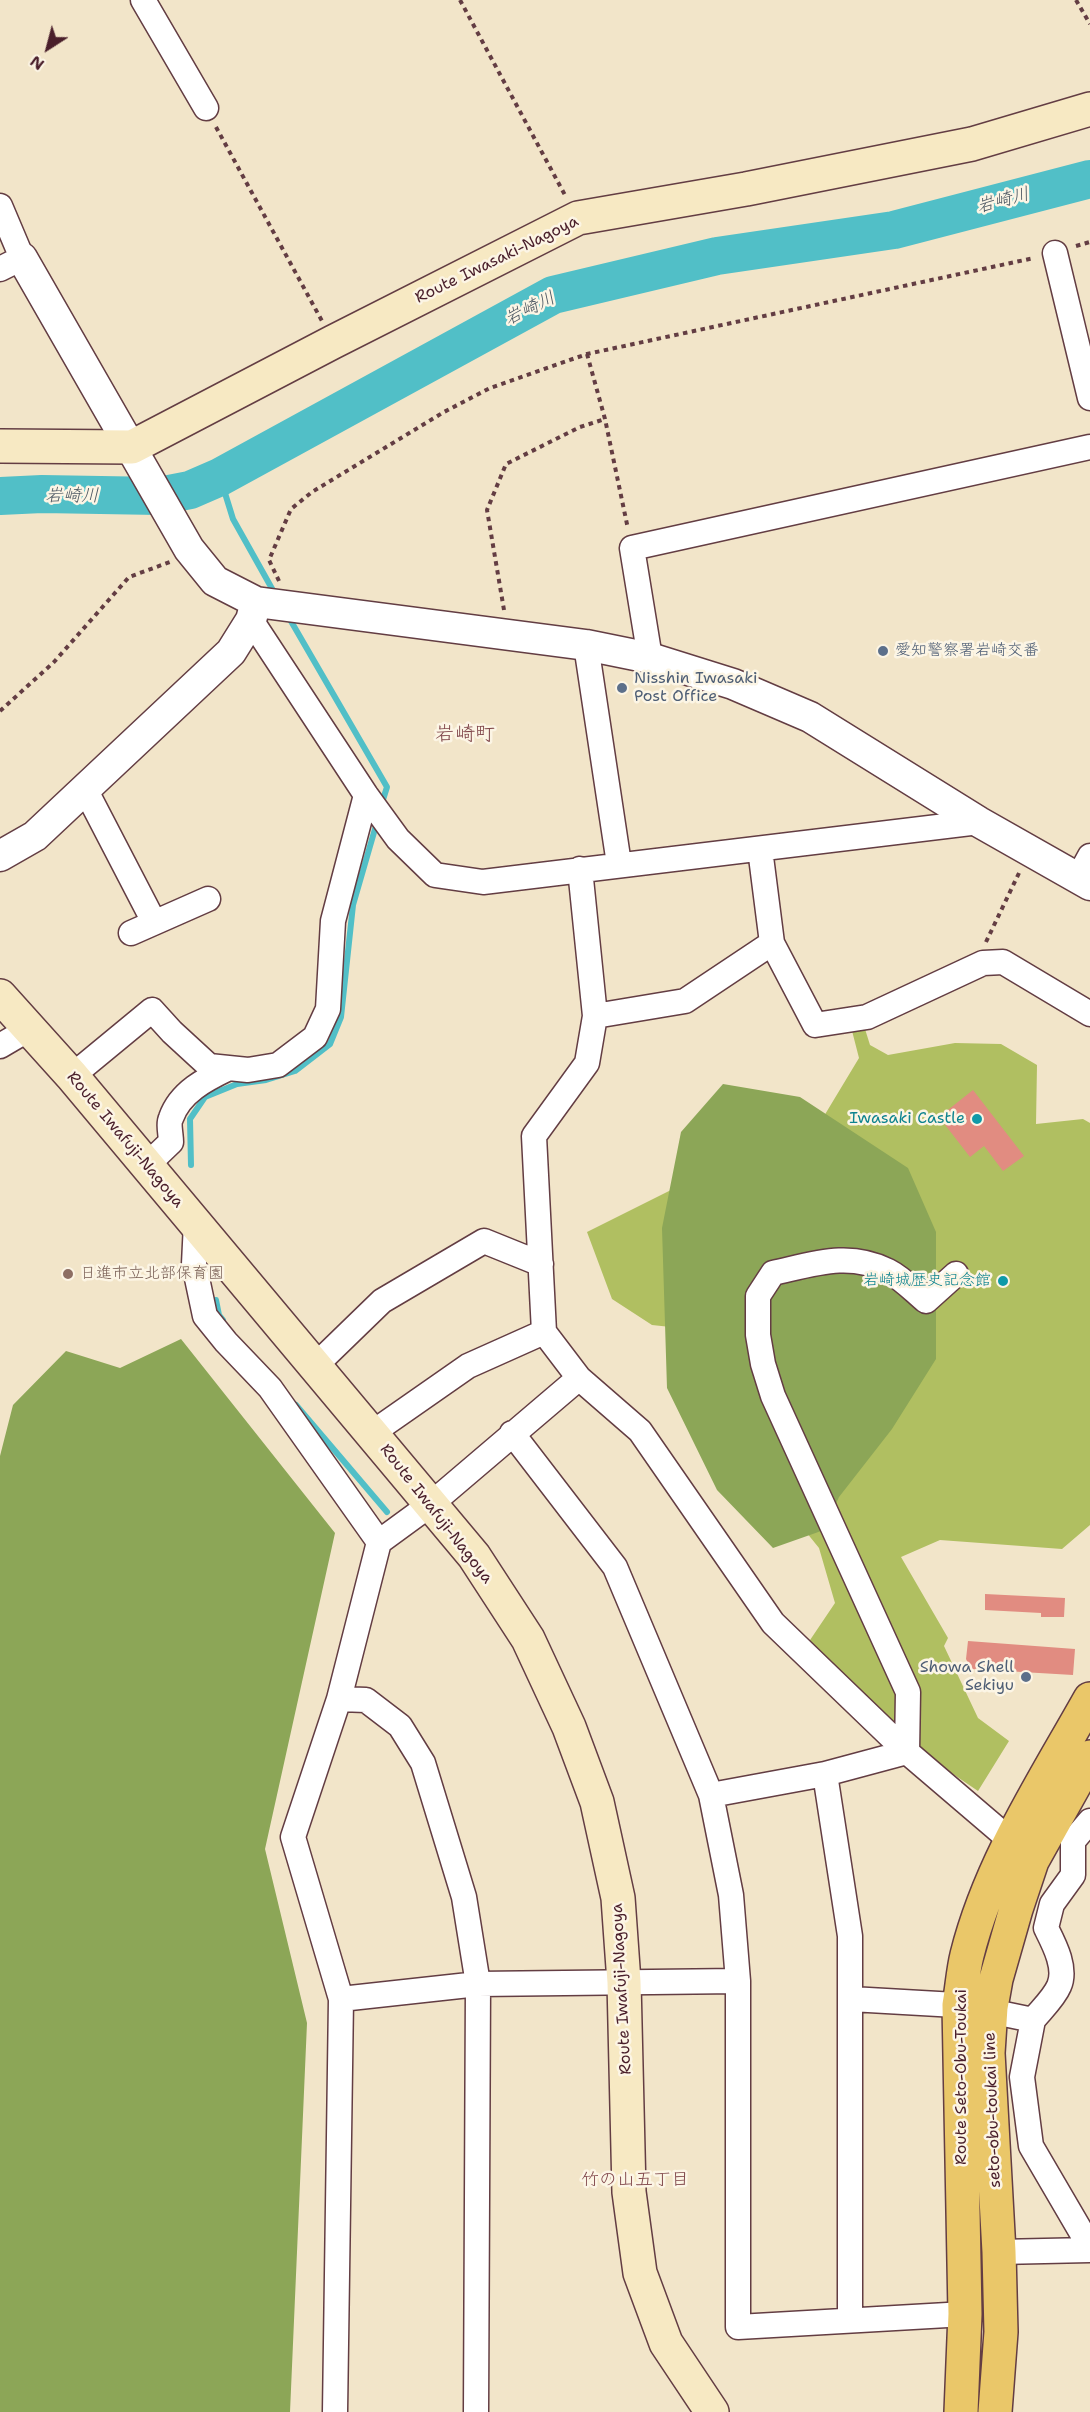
<!DOCTYPE html>
<meta charset="utf-8">
<style>
body{margin:0}
#map{position:relative;width:1090px;height:2412px;overflow:hidden;background:#f2e5c9;font-family:"Shantell Sans",sans-serif}
canvas{display:block}
.north{position:absolute;left:18px;top:18px;width:60px;height:60px;-webkit-text-stroke:4px #fcf5e5;paint-order:stroke;rotate:216deg;font-size:16px;font-weight:700;line-height:24px;text-align:center;color:#4a1f2b}
.north::after{content:'';display:block;margin:auto;width:21px;height:27px;background:#4a1f2b;clip-path:polygon(50% 0,100% 100%,50% 72%,0 100%)}
</style>
<div id="map">
<canvas width="1090" height="2412"></canvas>
<div class="north">N</div>
</div>
<script>
const c = document.querySelector('canvas').getContext('2d');
c.lineJoin = 'round';
function paint(path, color) { c.fillStyle = color; c.fill(path, 'evenodd'); }
function strokePath(path, color, width, dash) { c.strokeStyle = color; c.lineWidth = width; c.lineCap = dash ? 'butt' : 'round'; c.setLineDash(dash || []); c.stroke(path); }
function label(font, color, halo, rows, align = 'center') {
  c.font = font + ' "Shantell Sans","Klee One",sans-serif'; c.lineWidth = 5; c.setLineDash([]); c.textBaseline = 'middle'; c.strokeStyle = halo; c.fillStyle = color; for (const [text, x, y, turn = 0] of rows) {
    c.save(); c.translate(x, y); c.rotate((+turn || 0) * Math.PI / 180); c.textAlign = isNaN(turn) ? turn : align; if (halo) c.strokeText(text, 0, 0); c.fillText(text, 0, 0); c.restore();
  }
}
const green = new Path2D(`
 M860,1013L870,1045L888,1055L955,1043L1001,1044L1037,1065L1036,1124L1083,1119L1090,1123V1525L1062,1549L940,1540L901,1557L948,1638L944,1646L978,1718L1009,1741L978,1791L906,1742L806,1646L835,1603L819,1548L777,1496L680,1328L652,1325L612,1299L587,1232L679,1186L815,1131L859,1058L850,1023Z`);
const forest = new Path2D(`
 M723,1084L800,1097L908,1168L936,1232V1359L892,1429L839,1497L824,1530L773,1548L717,1490L667,1388L662,1228L681,1132Z
 M181,1339L335,1533L265,1849L307,2023L290,2412H0V1456L13,1405L66,1351L120,1368Z`);
const stream = new Path2D(`
 M220,477L233,519L275,594
 M288,616L387,787L381,806
 M191,1165L190,1119L205,1097L237,1084L266,1080L295,1071L330,1044L341,1017L353,905L377,822
 M216,1300L219,1315L223,1320
 M296,1405L387,1512`);
const river = new Path2D(`
 M0,496L42,494L159,496L190,490L220,477L553,295L717,256L894,230L1090,179`);
const building = new Path2D(`
 M973,1090L1024,1156L1003,1171L984,1146L970,1157L939,1117Z
 M985,1594L1065,1598L1064,1617H1041V1613L985,1610Z
 M968,1641L1075,1649L1073,1675L971,1669L966,1659Z`);
const path = new Path2D(`
 M460,0L566,197
 M1076,0L1090,24
 M216,127L322,321
 M1076,246L1090,242
 M587,354L605,419L628,529
 M279,581L269,560L291,509L312,492L444,412L490,388L587,354L1034,258
 M504,610L487,510L506,464L580,427L605,419
 M0,711L54,662L129,577L170,562
 M986,942L1019,873`);
const minor = new Path2D(`
 M143,0L206,108
 M0,206L22,258L0,269
 M1055,253L1090,398
 M251,620L366,795L398,839L435,875L483,882L979,822
 M586,645L619,864
 M650,658L632,548L1090,447
 M85,789L154,922
 M760,849L772,943L815,1025L867,1017L983,963L1003,962L1090,1014
 M580,869L595,1016L587,1063L534,1136L544,1332L579,1378L640,1431L773,1623L907,1752L1010,1840
 M1078,878L1090,856
 M131,933L208,899
 M595,1016L685,1001L772,943
 M0,1046L29,1029
 M72,1076L152,1010L172,1032L209,1066L248,1070L278,1065L315,1037L328,1009L333,921L366,795
 M147,1165L171,1142C171,1135 168,1124 171,1118C180,1092 206,1079 229,1068
 M196,1223L194,1264L205,1316L226,1342L270,1388L379,1542
 M315,1366L382,1301L484,1241L541,1264
 M372,1433L468,1366L544,1332
 M512,1433L615,1567L711,1795L731,1895L738,1981V2327L965,2314
 M339,1699L366,1700L400,1726L423,1763L464,1897L478,1984L476,2412
 M907,1752L908,1692L773,1396L763,1364L758,1335V1296L773,1273C814,1264 849,1251 888,1271C902,1278 914,1291 926,1301L956,1274
 M825,1774L850,1936V2319
 M711,1795L825,1774L907,1752
 M341,1999L478,1984L738,1981
 M851,1999L991,2007L1004,2014L1033,2020L1022,2077L1031,2146L1090,2247
 M1033,2020C1041,2010 1054,1998 1059,1986C1067,1968 1054,1944 1046,1928L1052,1904L1073,1875V1841L1090,1821
 M999,2252L1090,2250
 M335,2412L341,1999L293,1837L339,1699L379,1542L431,1504L579,1378`);
const tertiary = new Path2D(`
 M22,258L189,549L215,581L256,602L586,645L650,658L733,684L810,717L979,822L1090,885
 M0,856L35,836L231,652L251,620L256,602`);
const secondary = new Path2D(`
 M0,446L132,447L333,342L578,218L746,189L972,144L1090,109
 M0,996L72,1076L474,1556L528,1639L569,1727L597,1802L618,1898L624,1982L629,2192L640,2273L666,2343L712,2412`);
const primary = new Path2D(`
 M961,2412L965,2314L959,2005C962,1989 963,1971 967,1955C990,1863 1044,1781 1090,1699
 M995,2412L1001,2332L999,2252L988,2053L991,2007L996,1979L1016,1909L1032,1861L1090,1757`);
const markers = [
 [883,651,6,"#5c6f8a"],
 [622,688,6,"#5c6f8a"],
 [977,1119,6,"#0f9aa8"],
 [68,1274,6,"#8d6e63"],
 [1003,1281,6,"#0f9aa8"],
 [1026,1677,6,"#5c6f8a"]
];
const streetNames = [
 ["Route Iwasaki-Nagoya",497,260,-26],
 ["Route Iwafuji-Nagoya",125,1140,50],
 ["Route Iwafuji-Nagoya",436,1514,52],
 ["Route Iwafuji-Nagoya",622,1989,-93],
 ["Route Seto-Obu-Toukai",962,2077,-90],
 ["seto-obu-toukai line",993,2110,-92]
];
const serviceNames = [
 ["愛知警察署岩崎交番",895,651],
 ["Nisshin Iwasaki",634,679],
 ["Post Office",634,697],
 ["Showa Shell",1014,1668,"right"],
 ["Sekiyu",1014,1686,"right"]
];
const cultureNames = [
 ["Iwasaki Castle",965,1119],
 ["岩崎城歴史記念館",991,1281]
];
const educationNames = [
 ["日進市立北部保育園",80,1274]
];
const waterNames = [
 ["岩崎川",1003,201,-15],
 ["岩崎川",530,309,-26],
 ["岩崎川",72,496]
];
const neighbourhoodNames = [
 ["竹の山五丁目",635,2180]
];
const quarterNames = [
 ["岩崎町",465,735]
];
paint(green, '#b0bf61');
paint(forest, '#8ca657');
strokePath(stream, '#51bfc7', 6);
strokePath(river, '#51bfc7', 38);
paint(building, '#e18c81');
strokePath(minor, '#633d43', 27);
strokePath(tertiary, '#633d43', 33);
strokePath(secondary, '#633d43', 36);
strokePath(primary, '#633d43', 36);
strokePath(path, '#633d43', 4, [4.5, 4.5]);
strokePath(minor, '#fff', 24);
strokePath(tertiary, '#fff', 30);
strokePath(secondary, '#f7e9c3', 33);
strokePath(primary, '#eac769', 33);
for (const [x, y, r, color] of markers) { const dot = new Path2D(); dot.arc(x, y, r, 0, 2 * Math.PI); c.fillStyle = color; c.fill(dot); strokePath(dot, '#fcf5e5', 2); }
label('16px', '#4a1f2b', '#fcf5e5', streetNames);
label('16px', '#4e5e75', '#fcf5e5', serviceNames, 'left');
label('16px', '#0d838f', '#fcf5e5', cultureNames, 'right');
label('16px', '#785e54', '#fcf5e5', educationNames, 'left');
label('italic 18px', '#4c5762', '#fcf5e5', waterNames);
label('18px', '#7f4549', '#fcf5e5', neighbourhoodNames);
label('20px', '#7f4549', '#fcf5e5', quarterNames);
</script>
